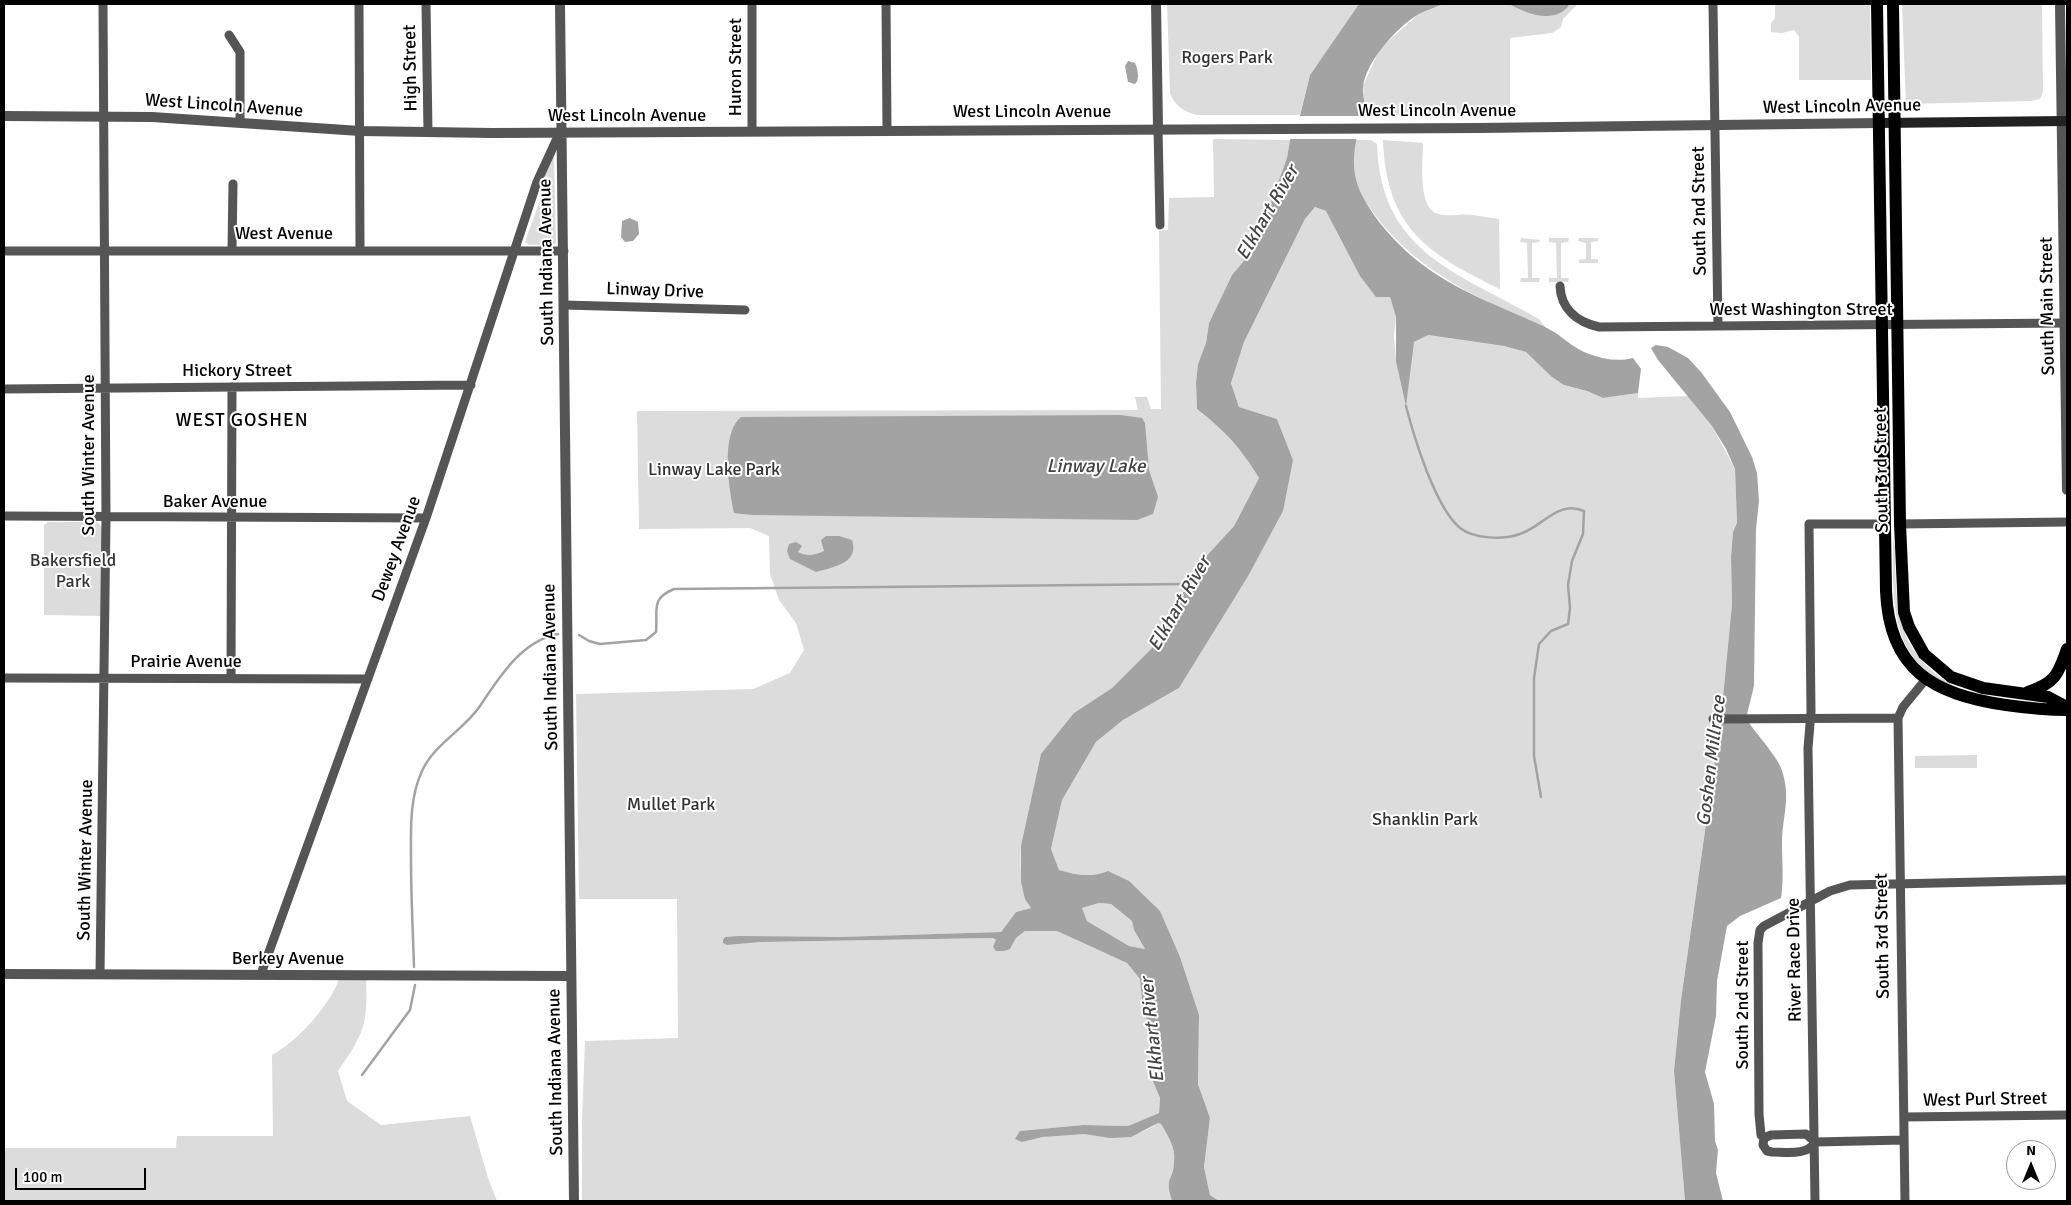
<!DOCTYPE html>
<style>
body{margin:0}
#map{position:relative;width:2071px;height:1205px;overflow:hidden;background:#fff;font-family:Signika,sans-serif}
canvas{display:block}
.frame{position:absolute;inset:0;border:5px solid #000;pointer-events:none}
.north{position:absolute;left:2006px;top:1140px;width:50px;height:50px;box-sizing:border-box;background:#fff;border:1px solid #999;border-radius:50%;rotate:0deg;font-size:14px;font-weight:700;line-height:20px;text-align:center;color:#000}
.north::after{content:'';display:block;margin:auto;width:18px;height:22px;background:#000;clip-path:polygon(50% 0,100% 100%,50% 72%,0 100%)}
.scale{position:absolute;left:15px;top:1168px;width:131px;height:22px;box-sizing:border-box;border:2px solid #000;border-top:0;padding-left:6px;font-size:15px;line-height:18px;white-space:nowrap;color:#000;-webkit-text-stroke:4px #fff;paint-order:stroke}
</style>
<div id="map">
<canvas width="2071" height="1205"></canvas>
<div class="frame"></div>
<div class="north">N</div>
<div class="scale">100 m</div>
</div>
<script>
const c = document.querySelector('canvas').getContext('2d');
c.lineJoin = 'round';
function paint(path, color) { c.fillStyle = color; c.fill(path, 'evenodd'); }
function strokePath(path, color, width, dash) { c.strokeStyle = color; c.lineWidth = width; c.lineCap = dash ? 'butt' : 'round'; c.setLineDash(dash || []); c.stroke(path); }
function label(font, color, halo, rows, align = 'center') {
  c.font = font + ' Signika,sans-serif'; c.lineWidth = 4; c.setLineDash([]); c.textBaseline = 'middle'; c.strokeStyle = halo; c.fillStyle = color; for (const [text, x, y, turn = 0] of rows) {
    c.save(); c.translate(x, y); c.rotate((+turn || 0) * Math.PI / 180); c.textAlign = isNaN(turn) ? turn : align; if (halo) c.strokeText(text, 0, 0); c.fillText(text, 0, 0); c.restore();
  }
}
const green = new Path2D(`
 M1167,4H1359L1310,75L1300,115H1197C1184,112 1174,105 1170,93Z
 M1444,4H1509L1514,6H1569L1570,4H1578L1563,19L1561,27L1552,33L1510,38V112L1361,116L1364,104L1363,86L1380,48L1419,14Z
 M1775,4H1870L1871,80H1799V37L1794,30L1782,33L1771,32V23L1775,18Z
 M1902,4H2042L2043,92L2040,99L2031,101L1906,104Z
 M1213,139L1290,140L1287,158L1264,221L1248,256L1232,275L1209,323L1206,343L1198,364L1196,382L1197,409C1226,432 1240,447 1259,478L1234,526L1200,563L1152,648L1112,688L1074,713L1021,846C1020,867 1020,889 1031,908L1016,912L1001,932L838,937H725L727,945L762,942L993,938L1010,949L1016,938L1025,931H1057L1127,963L1140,979L1143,1010L1150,1027L1149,1072L1160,1098L1159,1113L1128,1126L1083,1125L1020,1131L1022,1142C1042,1137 1063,1133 1084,1134C1115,1136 1129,1142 1158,1123L1161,1124C1168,1136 1176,1148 1174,1162C1173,1183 1164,1175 1172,1201H582V1121L585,1041L678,1038L677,899H579L576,694L753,689L790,673L804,650L796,623L779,600L770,574L769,536L750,528L639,529L637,411L1138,410L1135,397H1147L1151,409H1161L1159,231L1168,230L1169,198L1214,197Z
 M1355,140H1371L1377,144C1380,253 1459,273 1539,319L1546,328C1482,300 1418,273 1375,215C1367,204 1358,192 1355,178C1353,165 1354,153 1355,140Z
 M1383,140L1423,143C1423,160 1417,208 1438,214C1449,217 1461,213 1473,215C1482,216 1490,218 1499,219L1500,289C1427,254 1386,227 1383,140Z
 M554,157L556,244L529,245L525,242L548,177L543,176L551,158Z
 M1315,207L1326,211L1390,297L1396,317L1394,336L1396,360L1414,342L1427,335L1504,346L1526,352L1564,385L1587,391L1603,398L1638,393V398L1688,396L1712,426L1735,469L1737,524L1733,532L1731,556L1732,604L1721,718L1681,1000L1674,1071L1685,1201H1219L1210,1195L1204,1167L1210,1118L1198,1084L1199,1015L1108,871C1090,878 1077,875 1059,870L1051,849L1062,800L1096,742L1123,720L1179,688L1247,578L1293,460L1277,419L1239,407L1231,383L1244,342L1305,219Z
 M1521,238L1540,240L1539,242L1532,243V278H1540L1539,282H1520L1521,278H1528L1527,243L1520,242Z
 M1549,238H1569L1568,242L1561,243V278H1569L1568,282H1549V278H1557L1556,243L1549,242Z
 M1579,238H1598V241L1591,242V259H1598V263H1579V260L1586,259V243L1578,241Z
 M48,522H97L102,527L101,616L44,615V525Z
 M1893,540L1895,546C1896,591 1893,636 1930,669C1938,677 1949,682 1958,689C1888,662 1893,603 1893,540Z
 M1977,755V768H1915V756Z
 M1099,903L1111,904L1132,921L1134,930L1145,949L1129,946L1087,921L1082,908Z
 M339,979H366C368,1024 364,1034 338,1071L347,1101L381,1125L470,1116L488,1178L497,1201H4V1148H176L177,1136H273L272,1055C297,1042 330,1005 339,979Z`);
const water = new Path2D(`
 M1359,4H1444C1436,7 1427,10 1419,14C1397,27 1366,61 1363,87C1362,93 1365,100 1364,106C1357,138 1346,166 1363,197C1374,219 1395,242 1414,258C1452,290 1503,307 1547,328C1563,336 1572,348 1589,354C1603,359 1618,362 1633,358L1641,369L1638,393L1603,398L1587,391L1564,385L1552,377L1526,352L1504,346L1428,335L1414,342L1406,406L1396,361V317L1390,297H1376L1360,276L1326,211L1315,207L1305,219L1244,342L1231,383L1239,407L1277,419L1293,460L1283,511L1247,578L1179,688L1123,720L1096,742L1062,800L1051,849L1059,870C1077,875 1090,878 1108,871L1129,881L1160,911L1180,957L1199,1015L1198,1084L1210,1118L1204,1167L1210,1195L1219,1201H1172C1164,1175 1173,1183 1174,1162C1176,1148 1168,1136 1161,1124L1158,1123L1131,1137L1110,1138L1084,1134L1043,1137L1022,1142L1015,1139L1020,1131L1083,1125L1128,1126L1159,1113L1160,1098L1149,1072L1150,1027L1143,1010L1140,979L1127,963L1057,931H1025L1016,938L1010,949L1004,951H996L993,947L996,940L993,938L762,942L727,945L723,943V940L725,937L740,936L838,937L1001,932L1016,912L1031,908L1025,899L1021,882V846L1041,754L1074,713L1112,688L1152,648L1200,563L1234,526L1259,478C1240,447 1226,432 1197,409L1196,382L1198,364L1206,343L1209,323L1232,275L1248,256L1264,221L1287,158L1290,140L1298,124L1310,75ZM1099,903L1111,904L1132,921L1134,930L1145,949L1129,946L1087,921L1082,908Z
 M1509,4H1570C1556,25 1527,14 1509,4Z
 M1128,61L1135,63C1138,69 1140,80 1135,84L1128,82L1125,66Z
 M630,218L638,222L639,234L633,241L625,242L621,237L622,221Z
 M1656,345L1668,347L1688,358L1701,372L1730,412L1752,457L1757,473L1759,501L1756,529L1754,685C1753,693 1746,715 1747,718C1747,724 1776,754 1781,768C1792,797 1782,816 1782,844C1782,862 1784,880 1781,898L1740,916L1727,926L1717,981L1716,1016L1705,1072L1714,1104L1715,1141L1718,1150L1716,1173L1723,1201H1685L1674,1071L1681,1000L1721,718L1732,604L1731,556L1733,532L1737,523L1735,469L1726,449L1712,426L1658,360L1651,348Z
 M1121,415L1142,418L1145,423L1149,470L1158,497L1153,514L1137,520L752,515L734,513C729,489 720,434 741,417Z
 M826,536H839L852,540C860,563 833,567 816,572L790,559L787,551L789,544L796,542L802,546L798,552C806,557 816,555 824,551L821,540Z`);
const pier = new Path2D(`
 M1297,116H1363L1358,139H1288Z`);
const stream = new Path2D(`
 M1406,406C1414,437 1435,507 1460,528C1474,539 1503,540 1520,534C1544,526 1557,500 1584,511L1583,534L1572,561L1568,585L1570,608L1568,624L1551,631L1539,644L1534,678V756L1541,797
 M579,635L589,641L600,644L646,640L656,632C658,610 650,599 674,589L1189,584
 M414,967C413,932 411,896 411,861C411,831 409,799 422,771C434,744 464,730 480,706C499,678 521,641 558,634
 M362,1075L410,1010L415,985`);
const minor = new Path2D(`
 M359,4L360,251
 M426,4L428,132
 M752,4V131
 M886,4L887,130
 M1713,4L1718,326
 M229,35L240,52V122
 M1158,128L1160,225
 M232,250L233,184
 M4,251H564
 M1560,286C1561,309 1577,322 1599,327L2067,323
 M564,305L745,310
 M4,389L471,385
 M4,516L426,518
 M1900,524L2067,522
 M4,678L368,679
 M231,678L232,387
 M1713,719L1898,718
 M100,974L106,518L103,4
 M261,974L426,518L537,182L560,132
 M1904,1117L2067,1115
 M1764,1138L1771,1135L1806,1134L1815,1142
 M1815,1142C1808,1156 1786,1152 1772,1152L1767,1151L1763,1145L1764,1138L1761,1135L1759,1114L1758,943L1760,930L1764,926L1830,891L1850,885L2067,880
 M1815,1142L1904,1140
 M1815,1201L1808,748L1811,712L1809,524H1886
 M1905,1201L1898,718L1903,707L1926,679`);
const tertiary = new Path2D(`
 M560,4L574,1201
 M1156,4L1158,128
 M2060,4L2067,490
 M4,116L152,117L360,131L492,133L1479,128L1879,123
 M4,974L571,976`);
const secondary = new Path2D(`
 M1879,123L2067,121`);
const primary = new Path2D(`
 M1877,4L1886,591C1889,670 1934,695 2006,705C2027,708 2046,710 2067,710
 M1893,4L1900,524L1904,612L1909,627L1924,654L1951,677L1983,688L2048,697L2067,707
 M2028,692C2055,683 2058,675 2067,649`);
const parkNames = [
 ["Rogers Park",1227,58],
 ["Linway Lake Park",714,470],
 ["Bakersfield",73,561],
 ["Park",73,582],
 ["Mullet Park",671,805],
 ["Shanklin Park",1425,820]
];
const streetNames = [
 ["Huron Street",736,67,-90],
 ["High Street",411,68,-91],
 ["West Lincoln Avenue",224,106,4],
 ["West Lincoln Avenue",1842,107,-1],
 ["West Lincoln Avenue",1437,111],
 ["West Lincoln Avenue",1032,112],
 ["West Lincoln Avenue",627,116],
 ["South 2nd Street",1700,211,-91],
 ["West Avenue",284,234],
 ["South Indiana Avenue",547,262,-91],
 ["Linway Drive",655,291,2],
 ["South Main Street",2048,306,-91],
 ["West Washington Street",1801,310],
 ["Hickory Street",237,371],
 ["South Winter Avenue",89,455,-90],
 ["South 3rd Street",1882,470,-91],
 ["Baker Avenue",215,502],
 ["Dewey Avenue",397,549,-70],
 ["Prairie Avenue",186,662],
 ["South Indiana Avenue",551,667,-91],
 ["South Winter Avenue",86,860,-89],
 ["South 3rd Street",1883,936,-91],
 ["Berkey Avenue",288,959],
 ["River Race Drive",1795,960,-91],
 ["South 2nd Street",1743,1005,-90],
 ["South Indiana Avenue",556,1072,-91],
 ["West Purl Street",1985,1100,-1]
];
const waterNames = [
 ["Elkhart River",1268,213,-60],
 ["Linway Lake",1096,467],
 ["Elkhart River",1180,604,-60],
 ["Goshen Millrace",1712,761,-83],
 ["Elkhart River",1153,1030,-96]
];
const neighbourhoodNames = [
 ["WEST GOSHEN",242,421]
];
paint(green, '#dcdcdc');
paint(water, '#a3a3a3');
paint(pier, '#fff');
strokePath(stream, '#a3a3a3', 2.5);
strokePath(minor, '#555', 9);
strokePath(tertiary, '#555', 10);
strokePath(secondary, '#222', 10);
strokePath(primary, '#000', 12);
label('18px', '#333', '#fff', parkNames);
label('18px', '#000', '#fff', streetNames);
label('italic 19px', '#444', '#fff', waterNames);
c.letterSpacing = '1px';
label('19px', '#000', '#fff', neighbourhoodNames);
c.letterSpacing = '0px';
</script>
